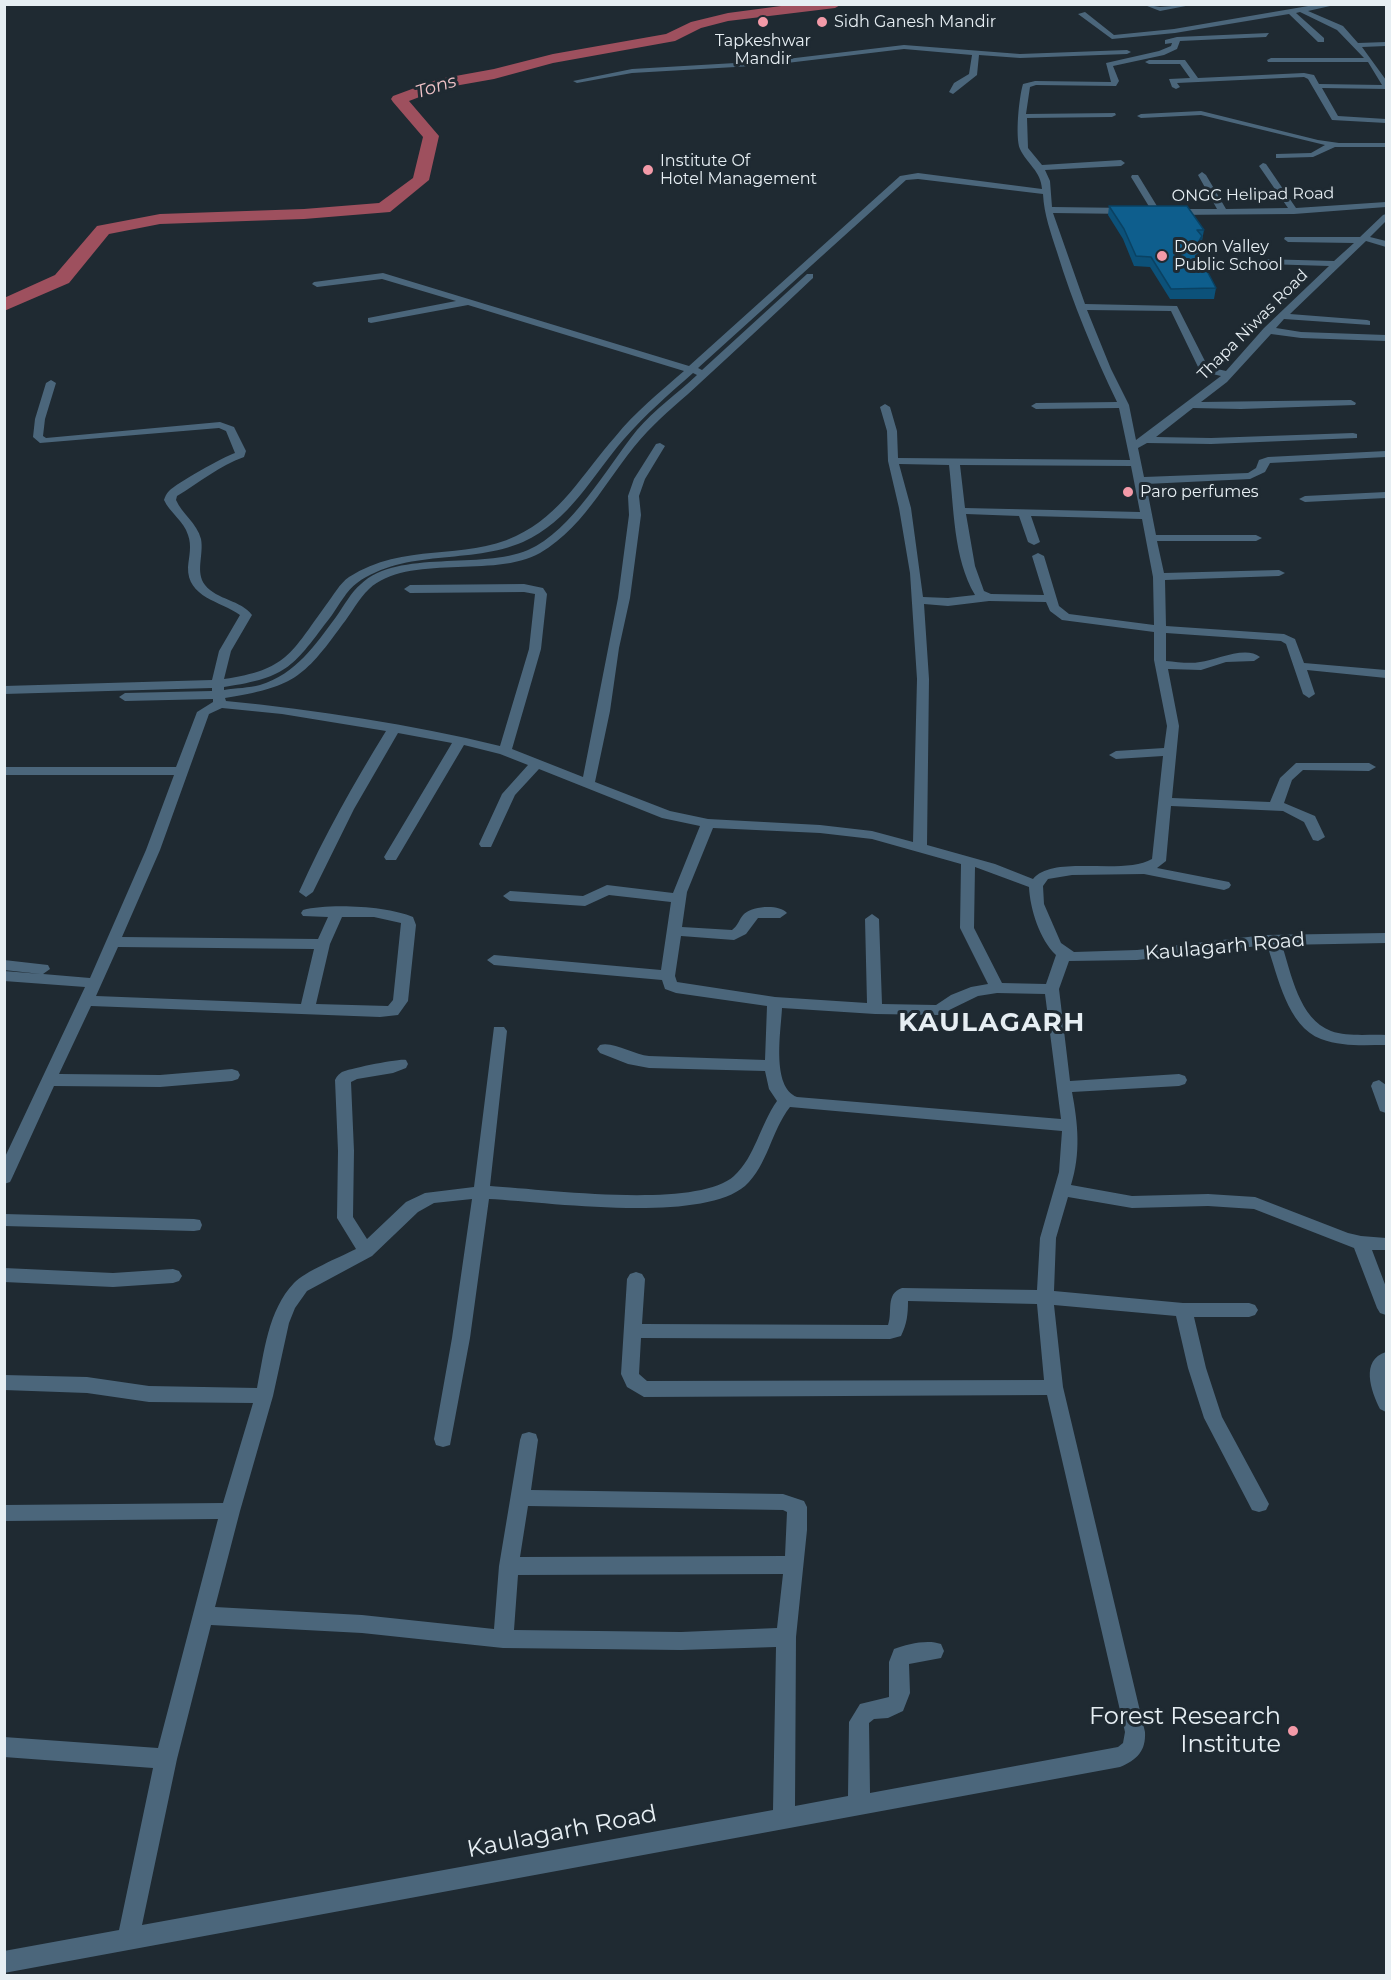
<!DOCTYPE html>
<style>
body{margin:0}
#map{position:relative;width:1391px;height:1980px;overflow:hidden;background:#1f2a32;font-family:Montserrat,sans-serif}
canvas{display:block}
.frame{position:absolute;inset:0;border:6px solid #e6eef3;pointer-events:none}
</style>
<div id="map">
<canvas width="1391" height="1980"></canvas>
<div class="frame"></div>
</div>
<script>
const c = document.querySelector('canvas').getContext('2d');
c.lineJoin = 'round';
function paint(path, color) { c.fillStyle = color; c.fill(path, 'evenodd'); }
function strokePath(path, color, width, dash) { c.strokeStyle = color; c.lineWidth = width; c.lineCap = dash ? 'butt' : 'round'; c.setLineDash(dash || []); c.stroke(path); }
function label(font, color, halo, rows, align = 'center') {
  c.font = font + ' Montserrat,sans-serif'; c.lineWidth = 6; c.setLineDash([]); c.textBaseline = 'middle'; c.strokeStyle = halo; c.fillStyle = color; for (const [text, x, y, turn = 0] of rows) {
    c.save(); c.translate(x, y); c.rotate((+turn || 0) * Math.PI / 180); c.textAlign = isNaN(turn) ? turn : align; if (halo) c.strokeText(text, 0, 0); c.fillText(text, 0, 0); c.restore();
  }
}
const river = new Path2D(`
 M796,4H842L835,8L728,21L701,28L675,41L553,63L494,79L443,88L409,101L439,136L429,180L390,212L304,219L160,224L109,234L69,283L4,311V298L55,275L97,226L160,214L304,209L379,203L413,178L423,137L393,102L391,99L393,96L439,79L494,69L553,54L666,34L691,22L728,13Z`);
const minor = new Path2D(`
 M1142,4L1160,7L1196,4L1160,11Z
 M1320,4H1339L1308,11L1343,26L1358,43L1386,42V46L1362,47L1386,80V89L1322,88L1338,116L1386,119V123L1332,120L1308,79L1304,77L1177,83L1180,87L1176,89L1172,87L1169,79L1190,78L1180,64H1149L1145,62L1149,60H1185L1198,78L1304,73L1314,75L1319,84L1382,85L1368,62H1268L1267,60L1271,58H1364L1337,30L1300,12L1296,13L1324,38V42H1318L1289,14L1175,33L1112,39L1078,14L1085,12L1114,35L1174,29Z
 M1269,33L1266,37L1180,41L1177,49L1164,55L1113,66L1119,81L1116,86L1036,85L1030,87L1026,114L1115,113L1116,115L1112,117L1027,118L1028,148L1042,165L1121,160L1125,163L1121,166L1045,170L1050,181L1052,207L1129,208L1133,211L1129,214L1053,213L1085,304L1177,306L1208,367L1226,371L1264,328L1329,266L1265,264L1262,263V259L1334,261L1354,243L1288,242L1284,239L1285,237H1360L1383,215L1386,214V221L1370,237L1386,241V247L1366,241L1290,314L1367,320L1370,321V325L1284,319L1276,328L1301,332L1386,335V341L1301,338L1271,334L1227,382L1201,402L1351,400L1356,403L1355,405L1241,409L1193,408L1156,437L1211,438L1353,433L1357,434V438L1211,444L1147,443L1138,448L1144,477L1248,473L1256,468L1259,460L1268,457L1386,451V457L1270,463L1265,472L1250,479L1146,484L1156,535H1256L1262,538L1256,541H1157L1164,573L1279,570L1285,573L1279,576L1165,580L1166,626L1284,634L1295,639L1304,663L1386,670V678L1307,670L1315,694L1309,698L1303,694L1286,644L1281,641L1166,633V661C1177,662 1190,664 1200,662C1216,660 1246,645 1260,657L1254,661L1226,662L1201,670L1168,669L1179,726L1172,798L1270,802L1280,778L1296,763H1369L1376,767L1369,771L1303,770L1292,780L1284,803L1315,816L1325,837L1318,841L1313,840L1304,822L1283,811L1171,806L1166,861L1157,868L1229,882L1231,885L1229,888L1224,890L1144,874L1072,875L1048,879L1043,886L1044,904L1061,943L1074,952L1137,950L1265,935L1386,933V943L1282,945C1291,973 1299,1019 1331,1031C1348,1037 1369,1034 1386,1035V1045C1365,1045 1342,1047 1321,1039C1287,1026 1278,976 1267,945L1137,960L1069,961L1059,989L1070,1081L1179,1074L1185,1076L1187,1080L1185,1084L1179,1086L1072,1092C1078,1124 1081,1153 1071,1185L1132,1196L1208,1194L1255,1197L1348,1233L1361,1236L1386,1238V1250H1372L1386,1287V1315L1380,1313L1377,1308L1354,1248L1254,1209L1208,1206L1132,1208L1068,1197L1056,1238L1054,1291L1183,1303H1249L1255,1305L1258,1310L1255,1315L1249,1317H1194L1206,1368L1222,1417L1269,1504L1266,1510L1259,1512L1252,1510L1204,1418L1188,1368L1176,1316L1054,1305L1063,1387L1145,1732C1146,1751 1137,1760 1120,1767L4,1973V1951L119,1930L153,1768L4,1757V1737L158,1748L218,1519L4,1521V1505L223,1503L253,1403L149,1402L87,1393L4,1390V1375L87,1377L149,1386L257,1388C264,1353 268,1310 294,1283C304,1272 340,1257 356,1249L337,1218L338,1151L335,1080C337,1076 338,1075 342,1072C348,1069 400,1058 406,1060L408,1064L406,1068L393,1073L357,1079L351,1082L354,1151L353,1217L367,1239L406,1202L425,1193L474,1187L494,1027H504L507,1031L490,1186C543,1189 696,1210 734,1176C755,1157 760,1125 777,1101L769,1089L765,1071L649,1068L628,1064L600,1053L597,1049L600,1045C613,1041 634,1055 649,1056L765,1060L767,1006L676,993L665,989L662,980L494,965L487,960L494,955L661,970L671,902L609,895L585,906L510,901L503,896L510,891L583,896L607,885L673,893L700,826L662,818L539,769L515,795L491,847H481L479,844L502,794L528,765L500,754L464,745L396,860H386L384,857L452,743L398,733L354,809L313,892L306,897L299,892C324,836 354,783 386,731L282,714L222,708L209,714L160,850L122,937L318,939L328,917L303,916L301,913L303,910C329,903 388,906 413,917L416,925L408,1001L398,1015L380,1017L91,1006L59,1074L160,1075L232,1069L238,1071L240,1075L238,1079L232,1081L160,1087L54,1086L12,1178L10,1182L4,1184V1159L85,987L4,981V971L41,974L4,970V960L48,965L50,969L43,974L90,978L146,850L174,775H4V767H176L197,712L213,702V699L125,701L119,697L125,693L212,691V688L4,694V686L212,680L219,651L240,615C221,601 187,598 188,567C189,556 192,546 188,535C184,521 170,513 164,500C165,497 166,494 169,491C177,483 223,457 235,453L226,431L219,428L40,443L33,437L35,419L46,383L51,380L56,383L45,419L43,436L46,438L220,422L234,427L246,451L244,457C220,465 199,483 177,496L176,500C182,514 197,523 201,539C204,555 195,572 205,585C217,600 241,600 252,615L231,651L224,679C287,670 291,653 326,605C333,596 340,583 349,577C404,542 464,561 516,536C561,515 583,473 615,437C635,412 660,392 684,371L468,305L371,323L368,322V318L456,301L382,279L317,287L312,284L314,282L383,273L689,366L900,176L918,173L1042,189C1041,171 1027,164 1020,149C1015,137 1019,97 1023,84L1035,81L1111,82L1106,63L1159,51L1171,46L1172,43L1165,44V40L1177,37ZM918,179L1043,194C1044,215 1051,233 1057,252C1073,304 1094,354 1117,402L1036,403L1031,406L1036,409L1119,408L1130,460L898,458L897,431L890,407L885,404L880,407L887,431L888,461L899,508L910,573L917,679L913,842L872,831L820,825L708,819L670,811L595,782L610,711L619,648L630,598L641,515L639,496L645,479L665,446L660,443L656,444L634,479L628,496L629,515L618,598L583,777L512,749L541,649L547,594L543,588L524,584L410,585L404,589L410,593L524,592L535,594L529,649L500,746C410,724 317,710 226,701L225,698C292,687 303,679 342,625C351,614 359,598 369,589C408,553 494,579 540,553C588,525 610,471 647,432C664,414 683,399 700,383C738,348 776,313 813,278V274H807L702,370L698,368L906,180ZM1087,310L1171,311L1200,371L1221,376L1136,440L1129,405L1111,369ZM693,373L697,375C678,393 654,410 637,430C607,467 572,531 528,550C482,570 398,549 361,584C351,592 344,606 336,617C315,645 296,674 260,685C249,688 236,688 224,690V687C290,677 293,666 332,615C339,605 347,590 357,583C406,548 470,565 523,542C570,521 592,476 624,439C645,415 669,394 693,373ZM899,464L949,465C954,507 953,558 975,595L948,598L923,597L911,508ZM960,465L1131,466L1140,512L965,508ZM966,514L1019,516L1028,542L1034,545L1040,542L1031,516L1142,519L1153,577L1154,625L1069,614L1059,606L1044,556L1038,553L1032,556L1044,595L991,594L984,591L975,566ZM989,601L1046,602L1050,611L1062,620L1154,632V660L1167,726L1164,748L1116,751L1109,755L1116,759L1163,756L1152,859C1123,876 1053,854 1033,879L995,864L927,845L929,679L924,604L948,606ZM713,828L820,833L872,839L961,864L960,928L988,984L971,987L951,995L936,1005L882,1004L879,919L872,914L865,919L867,1003L775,997L677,982L675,976L681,936L734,940L746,934L758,918H780L787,913C779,904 753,906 744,914C739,919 738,926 732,930L682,927L687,892ZM975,867L1029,887C1030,909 1040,940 1056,955L1046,984L1002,983L974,928ZM342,917H374L401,923L393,1000L388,1006L316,1004L330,944ZM118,947L314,949L301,1004L96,996ZM997,993L1045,994L1061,1119L797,1097C771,1087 781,1031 782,1008L875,1014L939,1015L978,996ZM790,1107L1062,1131L1059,1172L1040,1238L1037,1290L902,1288C885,1294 893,1311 888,1325L642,1324L645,1279L642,1274L636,1272L630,1274L627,1279L621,1374L627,1387L644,1397L1047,1395L1125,1732L1123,1743L1118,1747L870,1793L869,1723L874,1719L888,1718L903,1711L910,1693L909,1664L941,1658L944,1651L941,1644C928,1639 907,1644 894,1649L889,1662V1697L860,1704L849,1722L848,1796L795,1806L796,1637L807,1530V1507L804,1501L783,1494L531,1490L538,1440L536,1434L529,1432L522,1434L520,1440L499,1566L494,1629L362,1615L215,1607L240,1511L273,1396L289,1323L295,1308L307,1291L372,1256L418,1212L434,1203L472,1199L452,1338L434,1439L436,1445L443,1447L450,1445L470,1338L489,1199C548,1202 700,1224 745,1186C768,1165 771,1131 790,1107ZM908,1301L1037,1304L1044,1380L647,1381L639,1374L641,1338L890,1339L901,1336C907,1324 908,1314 908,1301ZM528,1506L783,1510L787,1512L785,1556L520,1557ZM783,1574L777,1628L681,1632L514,1630L518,1575ZM211,1625L362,1633L503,1648L681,1650L776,1647L773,1810L142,1925L177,1759Z
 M904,45L1020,54L1127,50L1131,52L1127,54L1020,58L979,55L977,75L953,94L949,92L954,83L969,74L972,55L904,49L770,65L632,73L577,83L573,81L632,69L770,61Z
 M1201,111L1318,140L1339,143H1386V147H1335L1313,157L1279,158H1276V154L1311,153L1325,145L1201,115L1141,118L1137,116L1141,114Z
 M1263,163L1266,164L1296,208L1386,202V207L1294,214L1171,215L1167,212L1171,209H1217L1198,175L1202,172L1206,175L1226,209L1288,208L1259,166Z
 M1132,175H1138L1160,211L1159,213H1153L1131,177Z
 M1386,492V498L1305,502L1299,499L1305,496Z
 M1379,1080L1386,1085V1113L1380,1111L1371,1086L1373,1082Z
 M4,1214L194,1219L200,1220L202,1225L200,1230L194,1231L4,1226Z
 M4,1268L113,1273L173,1269L179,1271L182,1276L179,1281L173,1283L113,1287L4,1282Z
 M1386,1352V1412L1380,1409C1371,1391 1360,1360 1386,1352Z`);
const wall = new Path2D(`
 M1109,206L1204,230L1201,246L1197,252L1216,288L1214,299H1170L1150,267L1134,266L1123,239L1108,215Z`);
const shadedWall = new Path2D(`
 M1202,236L1201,246L1193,258L1195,248Z`);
const building = new Path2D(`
 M1109,206H1187L1204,230H1197L1202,236L1195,248L1216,288L1171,289L1151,257L1136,256L1124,229Z`);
const markers = [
 [763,22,6,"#f39aa8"],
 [822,22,6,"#f39aa8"],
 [648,170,6,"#f39aa8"],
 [1162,256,6,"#f39aa8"],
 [1128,492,6,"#f39aa8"],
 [1293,1731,6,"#f39aa8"]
];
const farPoinames = [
 ["Sidh Ganesh Mandir",834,22],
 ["Tapkeshwar",763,41,"center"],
 ["Mandir",763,59,"center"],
 ["Institute Of",660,161],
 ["Hotel Management",660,179],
 ["Doon Valley",1174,247],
 ["Public School",1174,265],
 ["Paro perfumes",1140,492]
];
const farStreetnames = [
 ["ONGC Helipad Road",1253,195,-1],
 ["Thapa Niwas Road",1253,325,-45]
];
const farWaternames = [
 ["Tons",436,87,-17]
];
const streetNames = [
 ["Kaulagarh Road",1225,947,-5]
];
const nearPoinames = [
 ["Forest Research",1281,1717],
 ["Institute",1281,1745]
];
const nearStreetnames = [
 ["Kaulagarh Road",562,1832,-11]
];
const districtNames = [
 ["KAULAGARH",992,1023]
];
paint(river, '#9e505e');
paint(minor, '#4b667b');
paint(wall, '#0c5179');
paint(shadedWall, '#0a4263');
paint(building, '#0e5e8d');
strokePath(building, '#0a4263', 1.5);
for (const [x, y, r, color] of markers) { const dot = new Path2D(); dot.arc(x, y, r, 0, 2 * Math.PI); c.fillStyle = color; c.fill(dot); strokePath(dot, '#1f2a32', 2); }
label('16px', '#e6eef3', '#1f2a32', farPoinames, 'left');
label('16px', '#e6eef3', '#1f2a32', farStreetnames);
label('italic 18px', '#f2c4c9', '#1f2a32', farWaternames);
label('20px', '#e6eef3', '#1f2a32', streetNames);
label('24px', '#e6eef3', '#1f2a32', nearPoinames, 'right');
label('24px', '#e6eef3', '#1f2a32', nearStreetnames);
c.letterSpacing = '1.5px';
label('bold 26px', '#e6eef3', '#1f2a32', districtNames);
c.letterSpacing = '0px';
</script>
